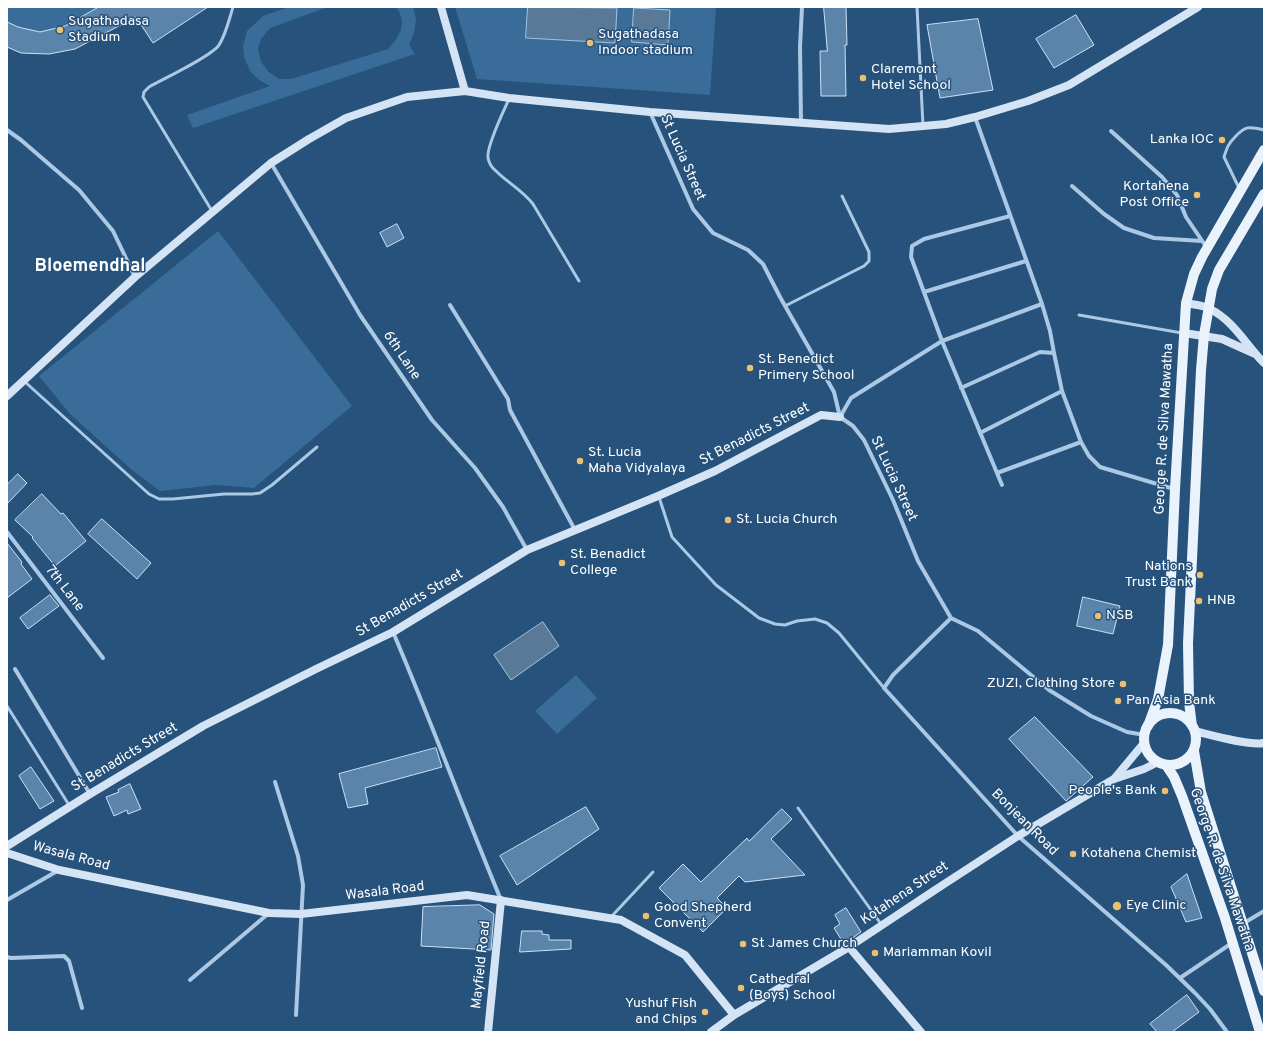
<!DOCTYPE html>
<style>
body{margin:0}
#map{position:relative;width:1271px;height:1039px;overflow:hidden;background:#26527c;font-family:Overpass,sans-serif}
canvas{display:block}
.frame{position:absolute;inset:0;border:8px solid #fff;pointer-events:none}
</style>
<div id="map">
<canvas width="1271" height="1039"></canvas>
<div class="frame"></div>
</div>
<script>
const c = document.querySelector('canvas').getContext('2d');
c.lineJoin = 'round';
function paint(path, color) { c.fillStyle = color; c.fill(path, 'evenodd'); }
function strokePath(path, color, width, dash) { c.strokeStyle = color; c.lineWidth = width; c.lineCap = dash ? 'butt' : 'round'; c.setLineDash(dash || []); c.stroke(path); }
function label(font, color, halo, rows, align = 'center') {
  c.font = font + ' Overpass,sans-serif'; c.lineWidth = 3; c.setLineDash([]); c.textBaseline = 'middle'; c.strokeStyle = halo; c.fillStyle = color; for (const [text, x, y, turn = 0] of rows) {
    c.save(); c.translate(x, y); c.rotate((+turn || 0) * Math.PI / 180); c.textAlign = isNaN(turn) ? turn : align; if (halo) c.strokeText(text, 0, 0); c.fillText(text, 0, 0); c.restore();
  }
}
const green = new Path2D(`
 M7,7H208L153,43L136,17L75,49L49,54L21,53L7,47Z
 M289,7H328L270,28L261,39L258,49L261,62L269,72L279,79H291L388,49C400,36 408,23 396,7H413L416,19L414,33L409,45L415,54L193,128L187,115L270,86L259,80L250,71L244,57L243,46L247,31L263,16Z
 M455,7H716L710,95L477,79Z
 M218,231L352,406L254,488L216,485L160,491L132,470L70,414L39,376Z
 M576,675L597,698L557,734L535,711Z`);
const water = new Path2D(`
 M528,7L617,8L615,43L526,38Z
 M634,8L670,10L668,45L632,42Z
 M543,622L559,646L511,680L494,655Z`);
const building = new Path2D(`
 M99,7H208L153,43L136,17L75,49L49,54L21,53L7,47V22L18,27L40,32L65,26Z
 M824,7H846L847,45H845L846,96H821L820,51H827Z
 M1076,15L1094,45L1054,68L1036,39Z
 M978,19L993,90L940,98L927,25Z
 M397,224L404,238L387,247L380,233Z
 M18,474L27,483L7,504V485Z
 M42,494L61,514L63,513L86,541L55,566L32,538L33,537L15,520Z
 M102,519L151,563L137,579L88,534Z
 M7,543L22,562L21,564L32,579L7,598Z
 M50,595L59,606L28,629L20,618Z
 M1083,597L1120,606L1113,634L1077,626Z
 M1035,717L1093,777L1066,801L1009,739Z
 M436,748L442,767L365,788L368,804L348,808L339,774Z
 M31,767L54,801L40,809L19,776Z
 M130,784L141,809L128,814L127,810L114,816L106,797L119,792L118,790Z
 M586,807L599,829L517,885L500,856Z
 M782,809L792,819L771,839L805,875L745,882L739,876L717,898L727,908L703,932L659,888L683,864L701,882L747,838L749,841Z
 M1187,874L1202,918L1186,922L1171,887Z
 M480,905L494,914L491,950L421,946L423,907Z
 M846,908L861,932L844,944L834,928L840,924L835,915Z
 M522,931H542V934L549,935V940H571V949L520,952Z
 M1187,995L1199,1012L1172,1032H1157L1150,1024Z`);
const lane = new Path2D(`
 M917,7L923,126
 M509,99C504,110 486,147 488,158C489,163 492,168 496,171C508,183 522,190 533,204L579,281
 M1239,188L1224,157C1227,148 1228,144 1235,137C1245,126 1249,126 1264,130
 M212,211L143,97L144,92L149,87C163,79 212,56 219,45C226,34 229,20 233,7
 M785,306L864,266L869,261V252L842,196
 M1079,315L1182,333
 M24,381L149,494L159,499H173L224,494H252L260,493L272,485L317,447
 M659,497L672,537L716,585L759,618L775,624L785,625L797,621L815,619L827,623L839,633L884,688
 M7,706L69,805
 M798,808L881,924
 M611,917L653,872`);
const street = new Path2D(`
 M650,112L693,209L713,233L748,250L763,264L780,297L834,392L840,417L853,426L864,440L893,500L918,561L951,618L978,631L1049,690L1091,716L1127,732L1145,735
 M975,117L1042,304L1050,331L1054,353L1062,391L1081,442L1089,456L1100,467L1174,489
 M801,123L800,47L802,7
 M7,130L21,140L79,190L113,231L135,277
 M1111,131L1162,177L1177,195L1186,217L1207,248
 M271,163L360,315L432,420L475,468L503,507L527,550
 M1072,186L1104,214L1124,228L1154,238L1202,241
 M924,292L1026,261
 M450,305L508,399L510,410L575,530
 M961,388L1040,352L1054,353
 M840,417L851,398L942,341L1042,304
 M980,433L1062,391
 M997,473L1081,442
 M1002,485L942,341L911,257L912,246L924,239L1010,216
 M7,532L103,658
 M951,618L893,675L884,688L1018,836L1166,965L1195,993L1210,1009L1227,1032
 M393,632C431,721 464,811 501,900
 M15,669L90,794
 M275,782L298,856L303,885L296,1015
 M7,900L59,870
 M1244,923L1264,911
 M7,957L11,958L64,956L69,961L82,1008
 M1180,978L1232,943
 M190,980L269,913`);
const secondary = new Path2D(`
 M441,7L465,91
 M1186,303C1194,305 1203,305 1210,309C1234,321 1246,345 1264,363
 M1184,333L1222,339L1253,353
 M7,396L135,277L271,163L309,139L346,118L407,97L465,91L509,98L650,112L889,129L946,124L975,117L1028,101L1069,85L1198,7
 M1194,731C1211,735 1248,746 1264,743
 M1114,779L1144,743
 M7,846L90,794L203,726L316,669L393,632L527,550L658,496L715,471L821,415L840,417
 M7,853L59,870L269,913L301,914L467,895L621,920L685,955L734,1015
 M849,947L921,1032
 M488,1032L501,900
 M711,1032L734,1015L849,947L935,890L1018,836L1114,779L1144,769L1158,762`);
const primary = new Path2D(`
 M1144 739a26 26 0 1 1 52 0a26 26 0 1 1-52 0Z
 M1148,726L1158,699L1168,645L1175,489L1186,303L1194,274L1202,257L1264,150
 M1192,726L1189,702L1188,643L1201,370L1204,335L1212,289L1219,270L1264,194
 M1194,751L1201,792L1264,991
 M1166,765L1174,777L1182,796L1225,918L1260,1032`);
const markers = [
 [60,30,4,"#edc070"],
 [590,43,4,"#edc070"],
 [863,78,4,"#edc070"],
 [1222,140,4,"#edc070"],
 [1197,195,4,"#edc070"],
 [750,368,4,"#edc070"],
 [580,461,4,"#edc070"],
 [728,520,4,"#edc070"],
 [562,563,4,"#edc070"],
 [1200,575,4,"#edc070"],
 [1199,601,4,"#edc070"],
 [1098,616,4,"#edc070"],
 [1123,684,4,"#edc070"],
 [1118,701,4,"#edc070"],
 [1165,791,4,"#edc070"],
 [1073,854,4,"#edc070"],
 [1117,906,5,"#edc070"],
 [646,916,4,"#edc070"],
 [743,944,4,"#edc070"],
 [875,953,4,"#edc070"],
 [741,988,4,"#edc070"],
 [705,1012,4,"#edc070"]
];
const poiNames = [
 ["Sugathadasa",68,22],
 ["Stadium",68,38],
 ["Sugathadasa",598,35],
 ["Indoor stadium",598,51],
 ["Claremont",871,70],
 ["Hotel School",871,86],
 ["Lanka IOC",1214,140,"right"],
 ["Kortahena",1189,187,"right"],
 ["Post Office",1189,203,"right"],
 ["St. Benedict",758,360],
 ["Primery School",758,376],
 ["St. Lucia",588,453],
 ["Maha Vidyalaya",588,469],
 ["St. Lucia Church",736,520],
 ["St. Benadict",570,555],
 ["College",570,571],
 ["Nations",1192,567,"right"],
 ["Trust Bank",1192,583,"right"],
 ["HNB",1207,601],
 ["NSB",1106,616],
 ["ZUZI, Clothing Store",1115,684,"right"],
 ["Pan Asia Bank",1126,701],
 ["People's Bank",1157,791,"right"],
 ["Kotahena Chemist",1081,854],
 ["Eye Clinic",1126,906],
 ["Good Shepherd",654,908],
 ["Convent",654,924],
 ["St James Church",751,944],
 ["Mariamman Kovil",883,953],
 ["Cathedral",749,980],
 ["(Boys) School",749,996],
 ["Yushuf Fish",697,1004,"right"],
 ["and Chips",697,1020,"right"]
];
const streetNames = [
 ["St Lucia Street",682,158,66],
 ["6th Lane",401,356,56],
 ["George R. de Silva Mawatha",1165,429,-87],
 ["St Benadicts Street",755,435,-27],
 ["St Lucia Street",893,479,65],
 ["7th Lane",64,589,52],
 ["St Benadicts Street",410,604,-30],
 ["St Benadicts Street",125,758,-31],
 ["Bonjean Road",1024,823,45],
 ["Wasala Road",71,857,15],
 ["George R. de Silva Mawatha",1221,870,71],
 ["Wasala Road",385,892,-7],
 ["Kotahena Street",905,894,-34],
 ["Mayfield Road",482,965,-84]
];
const districtNames = [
 ["Bloemendhal",90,267]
];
paint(green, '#3a6c99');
paint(water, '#597996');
strokePath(water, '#9fc5e5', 1);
paint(building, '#5b84ab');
strokePath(building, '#cde1f4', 1);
strokePath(lane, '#abc9e4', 3);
strokePath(street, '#abc9e4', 4);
strokePath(secondary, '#d4e4f4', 8);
strokePath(primary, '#eaf3fc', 10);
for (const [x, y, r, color] of markers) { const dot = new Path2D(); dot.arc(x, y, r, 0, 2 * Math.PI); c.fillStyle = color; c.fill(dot); strokePath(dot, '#26527c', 1.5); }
label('14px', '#fff', '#26527c', poiNames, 'left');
label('14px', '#fff', '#26527c', streetNames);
label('bold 18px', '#fff', '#26527c', districtNames);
</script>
